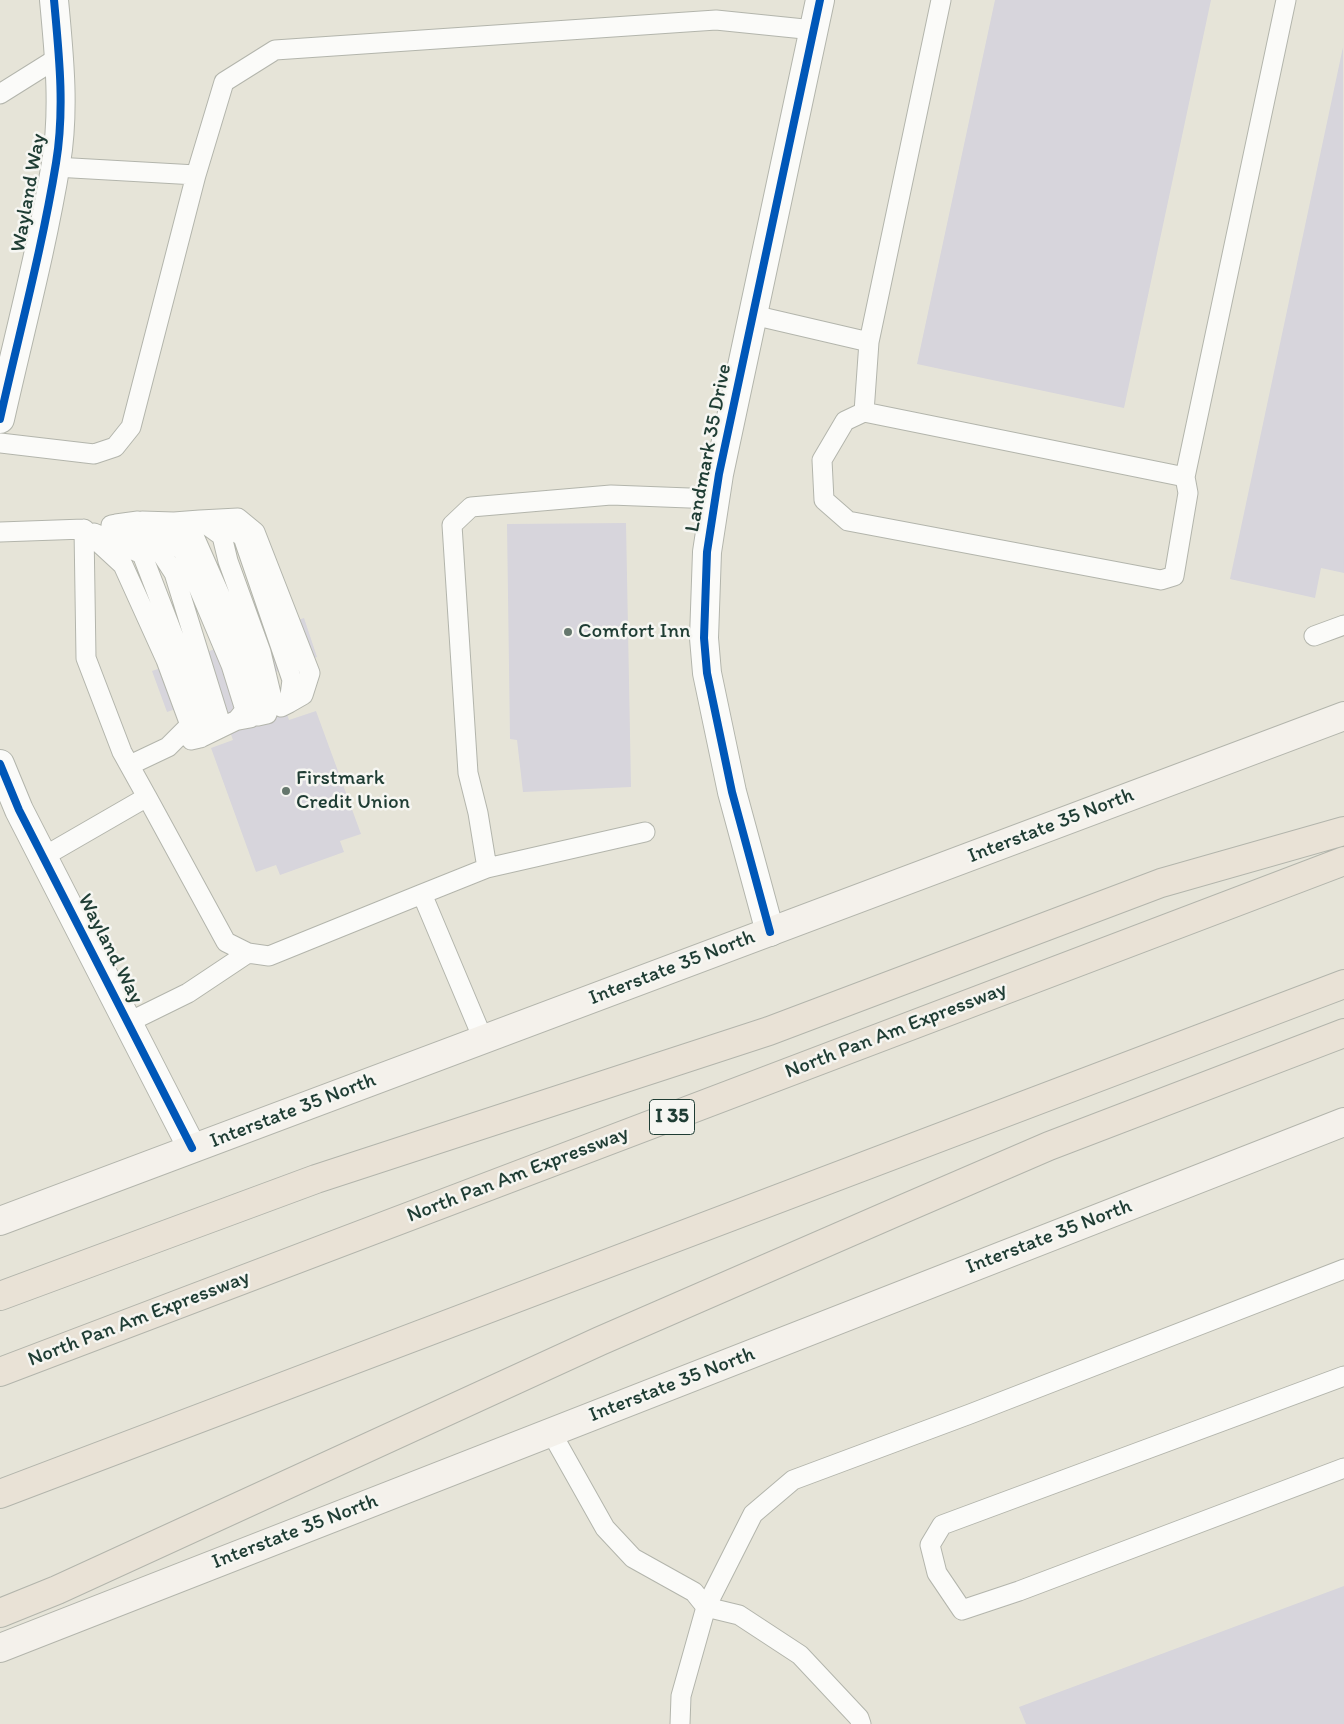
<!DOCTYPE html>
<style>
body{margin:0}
canvas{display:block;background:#e6e4d8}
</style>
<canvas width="1344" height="1724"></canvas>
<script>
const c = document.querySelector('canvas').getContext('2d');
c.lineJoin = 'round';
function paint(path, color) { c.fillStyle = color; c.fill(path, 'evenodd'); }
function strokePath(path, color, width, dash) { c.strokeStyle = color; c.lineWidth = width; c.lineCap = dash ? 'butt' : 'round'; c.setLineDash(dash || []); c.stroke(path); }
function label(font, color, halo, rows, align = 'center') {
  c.font = font + ' Itim,sans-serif'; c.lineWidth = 5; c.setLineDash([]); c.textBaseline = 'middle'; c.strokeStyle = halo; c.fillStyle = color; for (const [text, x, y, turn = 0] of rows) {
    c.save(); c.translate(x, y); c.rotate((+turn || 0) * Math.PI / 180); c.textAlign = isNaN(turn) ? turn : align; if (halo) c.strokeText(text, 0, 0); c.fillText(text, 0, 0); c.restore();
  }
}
const building = new Path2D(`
 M995,0H1211L1124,408L917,364Z
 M1343,47L1344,573L1321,568L1315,598L1230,579Z
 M626,523L631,787L523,792L517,740L510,739L507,524Z
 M304,618L317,657L273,673L289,720L316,711L361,834L340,841L344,852L280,875L276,865L256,872L211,748L233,740L217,695L167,712L152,671Z
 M1344,1586V1724H1026L1019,1707Z`);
const service = new Path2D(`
 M0,94L59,57
 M55,167L196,175
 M753,315L869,342L941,0
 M864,412L1185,477L1188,493L1174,576L1161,580L848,521L824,500L822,460L845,421Z
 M864,412L869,342
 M0,443L94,454L115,447L131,427L196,175L224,82L275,50L716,20L814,30
 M1185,477L1286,0
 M200,520L238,518L255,532L310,673L303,695L289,703
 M142,521L174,522L194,536L236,631L259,702L250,718L239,720
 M174,522L200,520L222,536L228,561L261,652L272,698L267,714L258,716
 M116,524L138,521L157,529L183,551L231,665L245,710L237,720L200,738
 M111,525L116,524L143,540L161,553L174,573L219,718L205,733
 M230,528L243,537L292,680L289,703L281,707
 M84,529L123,565L166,660L190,725L168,747L130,765
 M0,532L84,529L86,658L122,752L147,797
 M94,533L142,554L204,715L200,738L191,740
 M1314,636L1344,625
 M43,857L147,797L226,942L248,953L269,956L422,894
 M487,868L645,832
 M127,1023L188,993L248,953
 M483,1039L422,894L487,868L478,813L468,773L452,525L471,507L611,495L715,499
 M1344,1376L942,1525L930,1545L937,1573L962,1610L1019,1591L1344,1468
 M551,1432L605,1528L633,1558L694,1592L706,1607L681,1696L680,1724
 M861,1724L859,1718L800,1655L739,1615L706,1607L753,1514L793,1480L970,1414L1344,1269`);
const minor = new Path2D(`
 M0,419C19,334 42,249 56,163C65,109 59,54 54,0
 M0,764L19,810L192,1148
 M770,932L732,792L707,673L704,638L707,552L719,474L820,0`);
const secondary = new Path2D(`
 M0,1221L1344,716
 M0,1648L1344,1122`);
const motorway = new Path2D(`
 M0,1296L316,1179L769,1031L1161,883L1344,831
 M0,1372L1344,861
 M0,1494L1344,984
 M0,1613L57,1590L600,1341L903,1209L1049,1146L1344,1033`);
const cycleway = new Path2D(`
 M0,419C19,334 42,249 56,163C65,109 59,54 54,0
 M0,764L19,810L192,1148
 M770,932L732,792L707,673L704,638L707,552L719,474L820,0`);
const markers = [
 [568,632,5,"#65776d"],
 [286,791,5,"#65776d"]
];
const shields = [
 [672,1117,45]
];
const shieldNames = [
 ["I 35",672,1117]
];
const streetNames = [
 ["Wayland Way",29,193,-80],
 ["Landmark 35 Drive",709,448,-79],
 ["Interstate 35 North",1051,826,-21],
 ["Wayland Way",110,949,63],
 ["Interstate 35 North",672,968,-21],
 ["North Pan Am Expressway",896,1031,-21],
 ["Interstate 35 North",293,1111,-21],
 ["North Pan Am Expressway",518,1175,-21],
 ["Interstate 35 North",1049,1237,-21],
 ["North Pan Am Expressway",139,1319,-21],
 ["Interstate 35 North",672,1385,-21],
 ["Interstate 35 North",295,1532,-21]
];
const poiNames = [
 ["Comfort Inn",578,632],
 ["Firstmark",296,779],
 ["Credit Union",296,803]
];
paint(building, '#d7d5dc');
strokePath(service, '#b3b5ac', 21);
strokePath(minor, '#b3b5ac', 30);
strokePath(secondary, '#b3b5ac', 30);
strokePath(motorway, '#b3b5ac', 30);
strokePath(service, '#fbfbf9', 19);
strokePath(minor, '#fbfbf9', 28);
strokePath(secondary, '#f4f1eb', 28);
strokePath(motorway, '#e9e2d6', 28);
strokePath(cycleway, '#0057b8', 8);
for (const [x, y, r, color] of markers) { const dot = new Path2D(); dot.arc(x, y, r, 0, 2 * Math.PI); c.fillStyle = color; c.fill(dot); strokePath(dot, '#f6f6f2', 2); }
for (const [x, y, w] of shields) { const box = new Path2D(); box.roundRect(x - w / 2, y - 17.5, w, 35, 4); c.fillStyle = '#f6f6f2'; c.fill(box); strokePath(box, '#1f3d34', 1); }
label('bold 20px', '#1f3d34', null, shieldNames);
label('21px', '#1f3d34', '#f6f6f2', streetNames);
label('21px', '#1f3d34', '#f6f6f2', poiNames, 'left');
</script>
